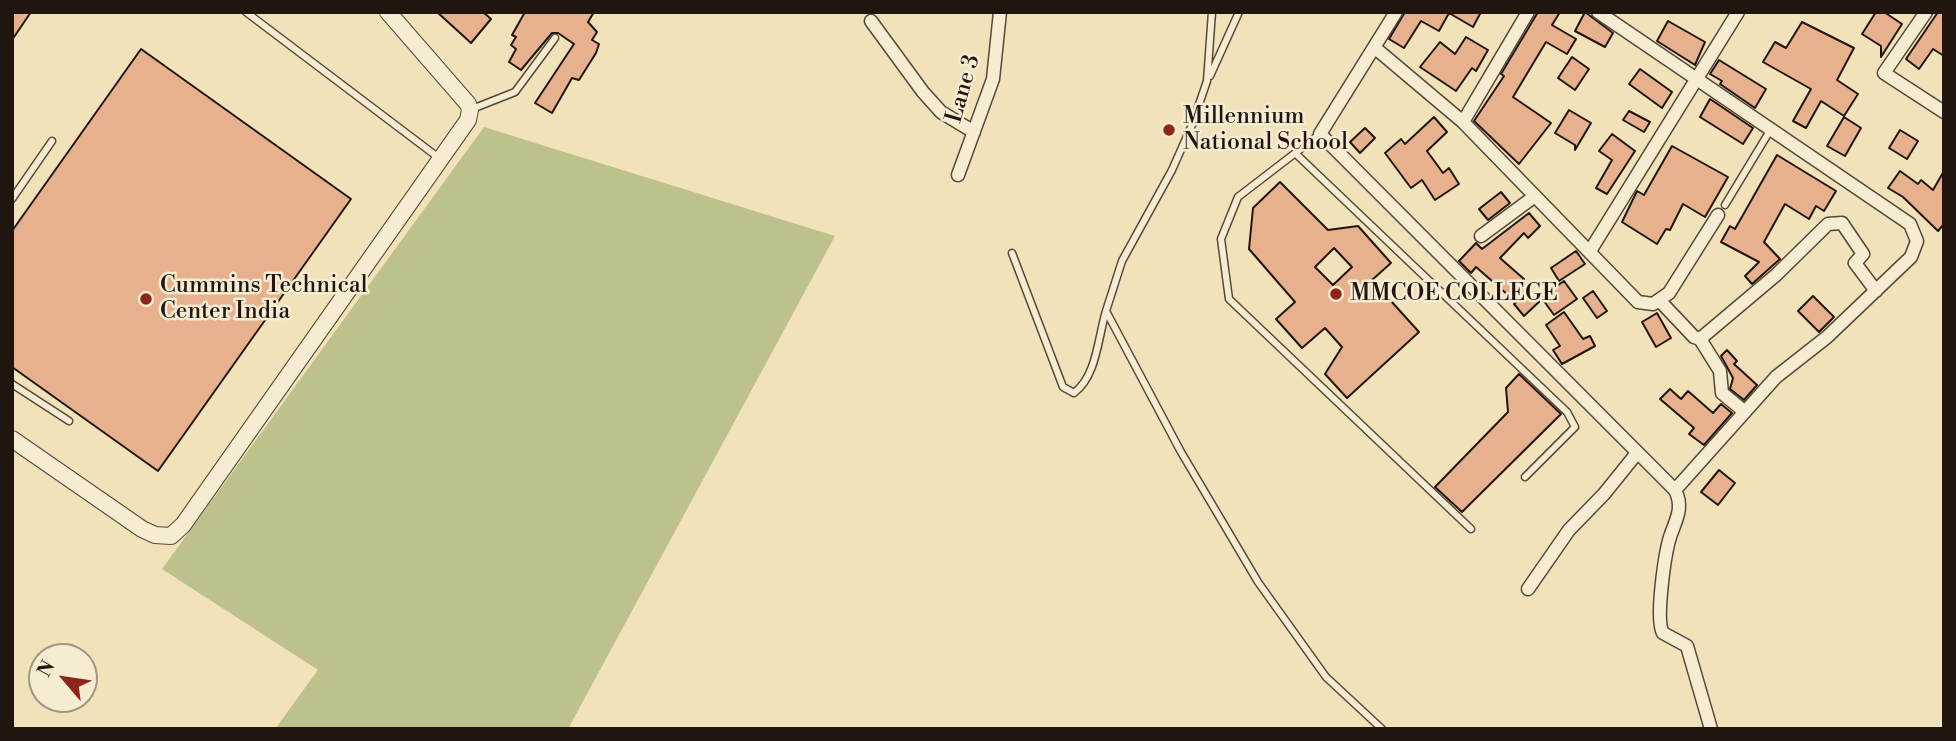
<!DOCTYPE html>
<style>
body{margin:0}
#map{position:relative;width:1956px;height:741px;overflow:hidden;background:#f1e2b9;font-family:"Libre Bodoni",serif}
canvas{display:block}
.frame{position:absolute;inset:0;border:14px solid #211510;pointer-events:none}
.north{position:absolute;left:28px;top:643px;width:70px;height:70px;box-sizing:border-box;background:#f6ecd2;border:2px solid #a19684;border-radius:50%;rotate:299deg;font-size:19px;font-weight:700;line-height:28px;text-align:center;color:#211510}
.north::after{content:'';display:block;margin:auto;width:24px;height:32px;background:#8f2418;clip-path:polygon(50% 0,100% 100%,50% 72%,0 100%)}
</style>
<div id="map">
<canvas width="1956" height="741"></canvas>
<div class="frame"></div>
<div class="north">N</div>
</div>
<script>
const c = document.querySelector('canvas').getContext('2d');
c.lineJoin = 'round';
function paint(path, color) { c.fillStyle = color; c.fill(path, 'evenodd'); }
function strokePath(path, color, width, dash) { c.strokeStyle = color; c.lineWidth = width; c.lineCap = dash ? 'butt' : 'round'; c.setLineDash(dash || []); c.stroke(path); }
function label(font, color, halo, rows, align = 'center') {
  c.font = font + ' "Libre Bodoni",serif'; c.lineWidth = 5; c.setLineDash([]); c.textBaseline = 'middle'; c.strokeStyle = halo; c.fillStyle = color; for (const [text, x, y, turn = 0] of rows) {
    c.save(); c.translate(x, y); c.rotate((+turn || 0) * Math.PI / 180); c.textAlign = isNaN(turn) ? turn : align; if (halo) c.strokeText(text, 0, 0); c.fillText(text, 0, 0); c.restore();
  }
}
const green = new Path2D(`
 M484,127L835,236L568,729H275L318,670L162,569Z`);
const building = new Path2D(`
 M12,12H31L12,40Z
 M437,12H483L491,19L471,43Z
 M525,12H594L588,22L597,32L592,40L599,44L596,53L579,80L572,78L552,113L535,103L574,44L558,33H552L521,70L509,62L516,49L511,45L516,37L512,35Z
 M1405,12H1481L1473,27L1449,13L1439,31L1421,21L1404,48L1389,39Z
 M1538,12H1560L1552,25L1576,39L1567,54L1546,42L1513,97L1551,123L1519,164L1474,121L1504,76L1501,74Z
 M1585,12L1613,33L1605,47L1575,31Z
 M1876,12H1884L1902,24L1881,57V46L1862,34Z
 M1938,12H1944V56L1933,49L1919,69L1906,59Z
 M1668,21L1705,42L1695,65L1657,41Z
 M1802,22L1854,48L1837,80L1858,94L1844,116L1821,101L1806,128L1793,121L1811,89L1763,62L1775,42L1786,48Z
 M1466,37L1488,50L1476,71L1472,68L1456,91L1420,67L1440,42L1455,54Z
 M141,49L351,199L158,471L12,367V231Z
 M1572,57L1589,69L1575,90L1558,78Z
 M1719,60L1766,89L1755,108L1720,84L1722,81L1710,74Z
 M1640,69L1672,92L1662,108L1629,84Z
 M1710,99L1753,128L1743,144L1700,117Z
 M1569,110L1591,123L1575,150V145L1555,133Z
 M1629,111L1650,122L1644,132L1623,120Z
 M1434,117L1447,132L1427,151L1443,173L1449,168L1459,184L1435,200L1422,180L1411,188L1385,153L1401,139L1405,144Z
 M1844,117L1861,128L1845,156L1827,146Z
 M1365,128L1375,138L1360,153L1350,142Z
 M1900,130L1918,141L1907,159L1889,148Z
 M1612,134L1635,151L1607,194L1596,188L1612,160L1599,151Z
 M1672,146L1728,177L1705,217L1683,204L1670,230L1666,229L1657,244L1622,222L1637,191L1644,195Z
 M1777,155L1836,191L1824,211L1816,206L1809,219L1785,204L1764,242L1780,259L1752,284L1745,276L1759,262L1721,242L1730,226L1735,229Z
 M1900,171L1918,184L1921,180L1933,190L1944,171V224L1938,231L1903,197L1888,188Z
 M1280,182L1328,230L1358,226L1391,263L1372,280L1419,332L1347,398L1325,374L1342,347L1325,328L1302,348L1276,319L1295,302L1249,249L1253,208ZM1334,248L1352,267L1333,285L1315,267Z
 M1501,192L1510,203L1488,220L1479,209Z
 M1529,213L1540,226L1528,238L1524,233L1500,258L1524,279L1522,281L1540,301L1524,316L1514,304L1516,302L1476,267L1471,273L1459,261L1476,243L1482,249Z
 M1576,251L1585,264L1559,281L1551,268Z
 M1564,281L1577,299L1554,315L1541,297Z
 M1593,291L1607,311L1597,318L1583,298Z
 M1813,296L1834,317L1819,332L1798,311Z
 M1564,312L1583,339L1590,336L1595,346L1562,364L1553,350L1560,346L1546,325Z
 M1657,313L1671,338L1656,347L1642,322Z
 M1727,350L1737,361L1734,364L1757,385L1744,400L1730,389L1733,378L1721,356Z
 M1519,374L1561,414L1462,512L1435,487L1508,412L1506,388Z
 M1670,389L1681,399L1688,391L1713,413L1721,404L1732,413L1704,445L1689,434L1694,428L1660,399Z
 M1719,470L1735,483L1718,505L1701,492Z`);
const service = new Path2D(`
 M246,12L439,158
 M1210,76L1239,12
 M472,109L515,92L555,38
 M1320,134L1238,197L1221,239L1229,299L1471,529
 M1295,153L1567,412L1575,427L1525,477
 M12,199L52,141
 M1725,205L1771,129
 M1012,253L1063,387L1074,393C1097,376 1098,337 1106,311L1181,452L1258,582L1326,677L1382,729
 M1106,311L1122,261L1172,170L1192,125L1207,81L1212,12
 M12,384L69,421`);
const minor = new Path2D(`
 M1396,12L1320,134L1675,490C1684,508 1676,519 1670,537C1665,553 1655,620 1663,633L1687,646L1711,729
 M1598,12L1910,224L1917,241L1911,257L1827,337L1776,377L1675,490
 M1926,12L1884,73L1944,112
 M871,21L923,92L941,112L974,132
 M1374,47L1463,122L1638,302L1653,304L1669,293L1718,215
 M1463,122L1528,12
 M958,175L993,79L1000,12
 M1481,236L1535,196
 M1590,251L1738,12
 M1660,301L1694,337L1700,339L1776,275L1828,224L1842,223L1863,254L1855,263L1876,291
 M1700,339L1720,371L1722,393L1745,412
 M1528,589L1569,530L1604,494L1637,453`);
const tertiary = new Path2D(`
 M12,439L142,529L155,535L171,536L183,525L468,120L470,110L468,104L388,12`);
const markers = [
 [1169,130,7,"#8f2418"],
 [1336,294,7,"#8f2418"],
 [146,299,7,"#8f2418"]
];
const streetNames = [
 ["Lane 3",964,89,-74]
];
const poiNames = [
 ["Millennium",1183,117],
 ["National School",1183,143],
 ["Cummins Technical",160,286],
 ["Center India",160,312],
 ["MMCOE COLLEGE",1350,294]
];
paint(green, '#bdc28d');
paint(building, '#e7b18e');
strokePath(building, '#211510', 2);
strokePath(service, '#55483a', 9);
strokePath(minor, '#55483a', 15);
strokePath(tertiary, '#55483a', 18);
strokePath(service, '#f6ecd2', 6);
strokePath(minor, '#f6ecd2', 12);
strokePath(tertiary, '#f6ecd2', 16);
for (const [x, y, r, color] of markers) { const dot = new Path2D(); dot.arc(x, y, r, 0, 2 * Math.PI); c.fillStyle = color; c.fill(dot); strokePath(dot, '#f6ecd2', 2.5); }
label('23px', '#211510', '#f6ecd2', streetNames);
label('23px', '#211510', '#f6ecd2', poiNames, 'left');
</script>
